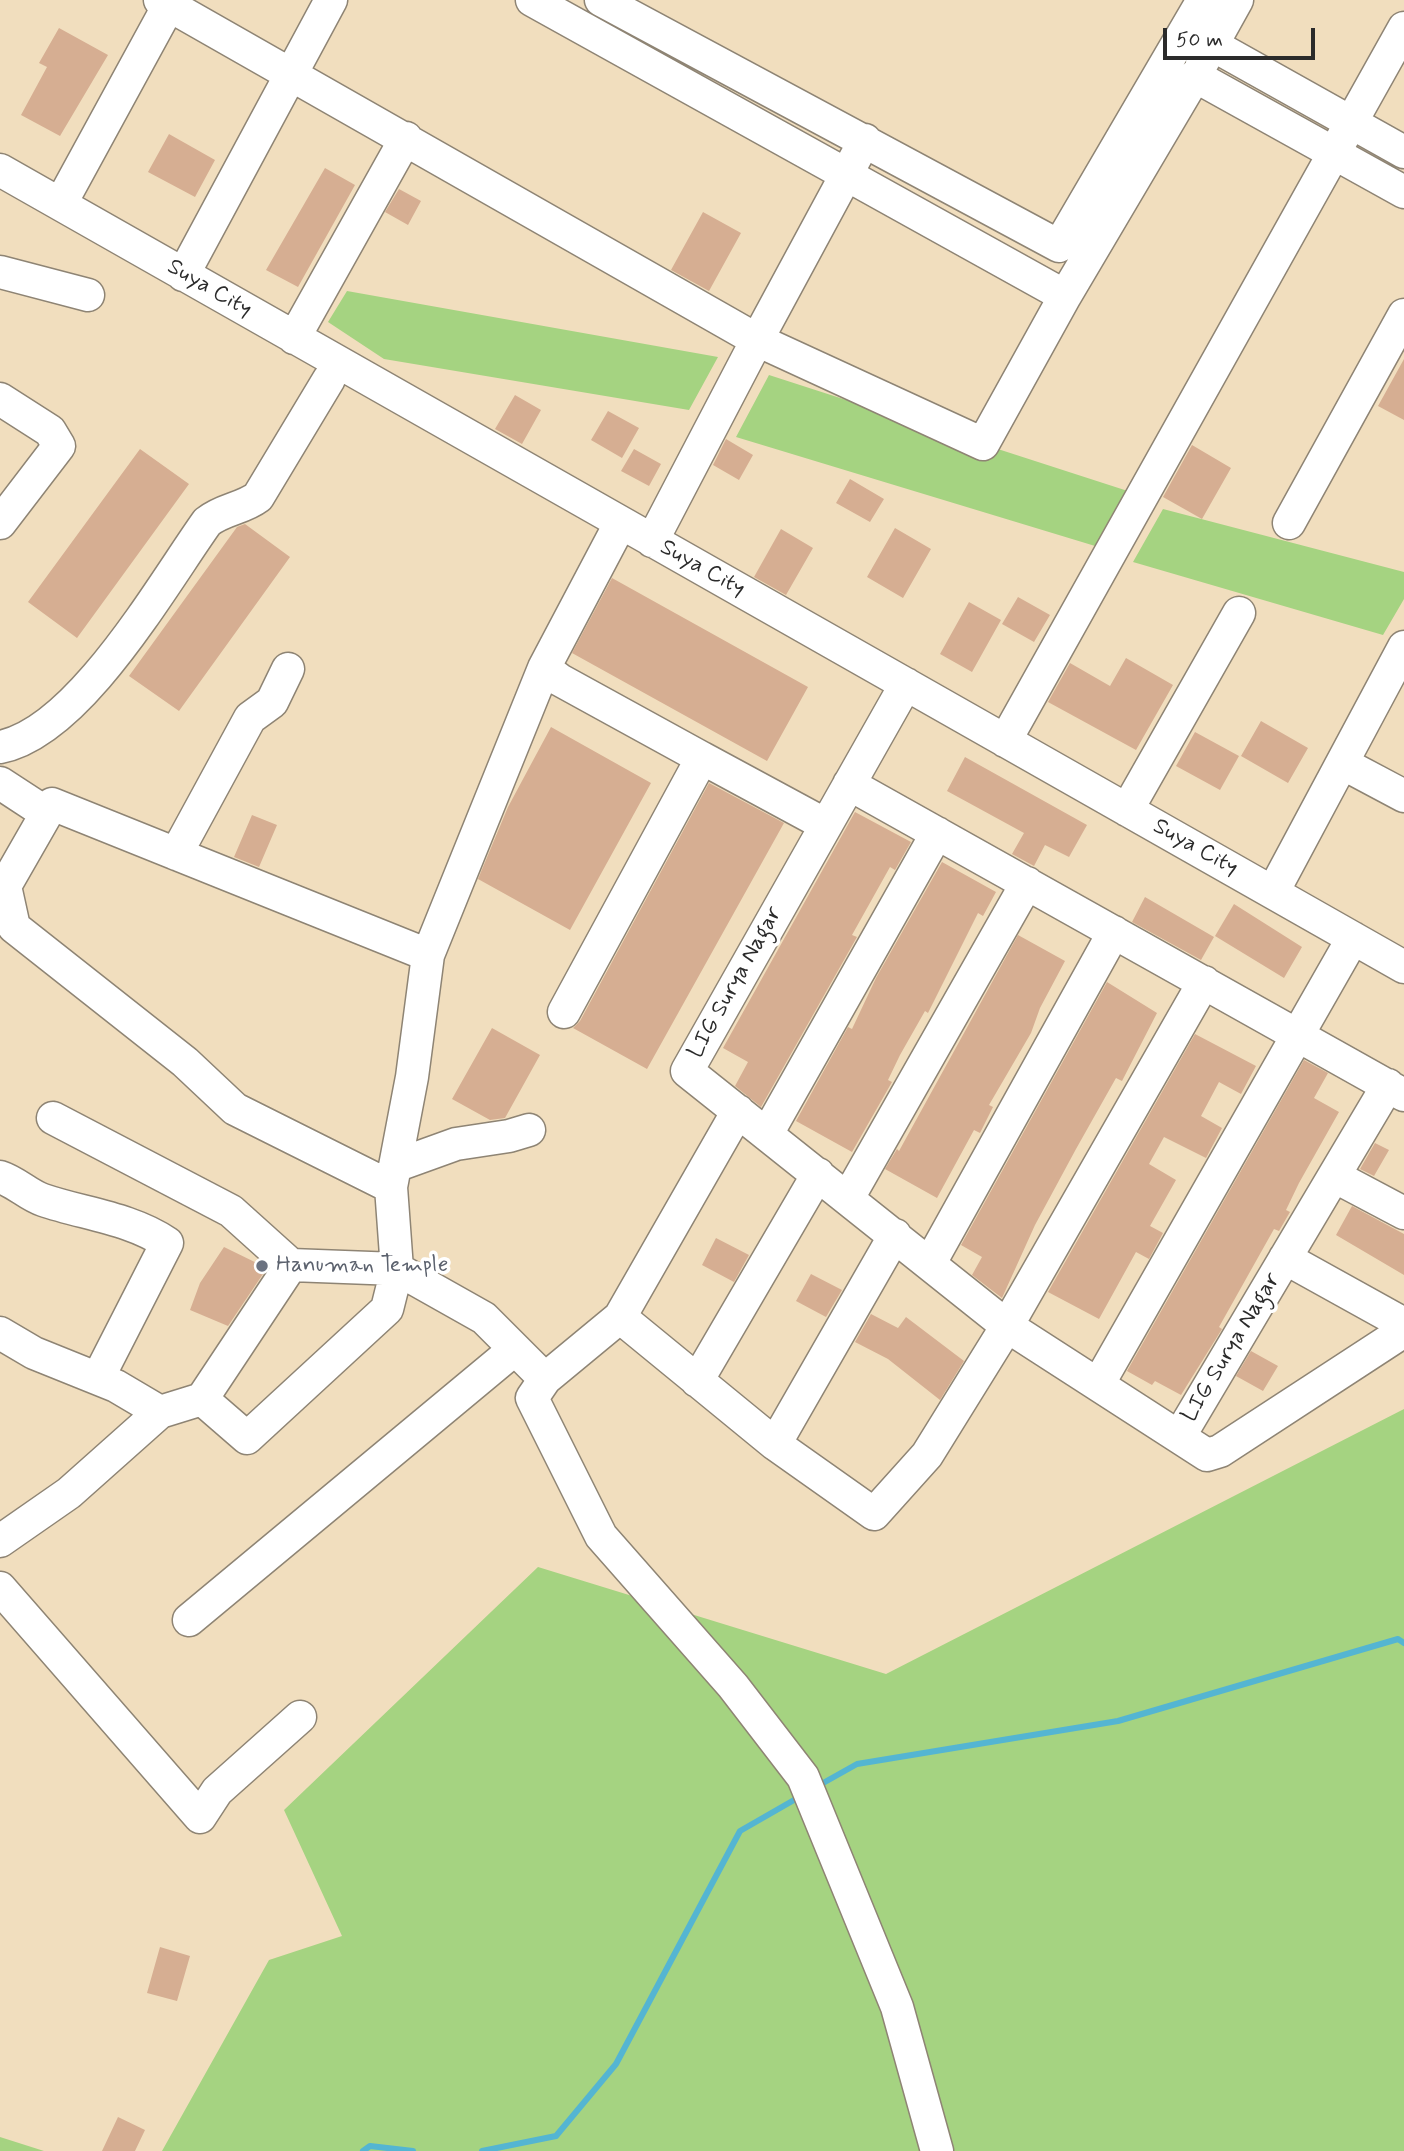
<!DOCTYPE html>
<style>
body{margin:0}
#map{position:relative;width:1404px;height:2151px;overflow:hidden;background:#f1debe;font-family:Mynerve,sans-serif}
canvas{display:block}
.scale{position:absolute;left:1163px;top:28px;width:152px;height:32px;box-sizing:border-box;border:4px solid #2b2b2b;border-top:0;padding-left:9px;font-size:21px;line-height:24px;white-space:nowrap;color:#2b2b2b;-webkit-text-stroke:5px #fff;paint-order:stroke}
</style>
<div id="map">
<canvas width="1404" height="2151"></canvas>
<div class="scale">50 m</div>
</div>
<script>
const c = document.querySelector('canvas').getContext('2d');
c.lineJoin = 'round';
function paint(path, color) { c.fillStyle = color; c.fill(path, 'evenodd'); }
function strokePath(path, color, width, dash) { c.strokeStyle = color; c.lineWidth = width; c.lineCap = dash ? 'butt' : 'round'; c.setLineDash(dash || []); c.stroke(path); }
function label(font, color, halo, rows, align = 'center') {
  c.font = font + ' Mynerve,sans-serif'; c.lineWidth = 7; c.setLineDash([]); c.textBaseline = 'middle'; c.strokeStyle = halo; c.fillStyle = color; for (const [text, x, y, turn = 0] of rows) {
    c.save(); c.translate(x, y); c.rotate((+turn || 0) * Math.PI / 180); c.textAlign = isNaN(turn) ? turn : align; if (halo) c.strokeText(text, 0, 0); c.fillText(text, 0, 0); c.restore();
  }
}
const green = new Path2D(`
 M347,291L718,357L689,410L384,359L328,322Z
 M769,375L1137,494L1105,549L736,437Z
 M1163,509L1404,572V599L1383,635L1133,562Z
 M1404,1409V2151H162L269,1960L342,1936L284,1810L538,1567L886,1674Z
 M0,2137L44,2151H0Z`);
const stream = new Path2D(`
 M816,1787L857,1764L1118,1721L1398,1639L1404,1643
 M363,2151L370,2146L413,2151
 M482,2151L556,2136L616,2064L740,1831L801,1796`);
const building = new Path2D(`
 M59,28L108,55L60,136L21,115L47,67L39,63Z
 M169,134L215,160L195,197L148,172Z
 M325,168L355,185L298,287L266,270Z
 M399,189L421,201L408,225L385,212Z
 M703,212L741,233L709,291L671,270Z
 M1404,359V420L1378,406Z
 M515,395L541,410L522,444L495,429Z
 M608,411L639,428L622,458L591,440Z
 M726,439L753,455L739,480L713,465Z
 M1192,445L1231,468L1202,519L1163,497Z
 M140,449L189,484L77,638L28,602Z
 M634,449L661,464L649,486L621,471Z
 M850,479L884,499L870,522L836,503Z
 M245,524L290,557L179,711L129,676L237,527Z
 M895,528L931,549L903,598L867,577Z
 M781,529L813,548L786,595L754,577Z
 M612,578L808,687L767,761L572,653Z
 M1018,597L1050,615L1034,642L1002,624Z
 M969,602L1001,620L972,672L940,654Z
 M1126,658L1173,685L1136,750L1048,702L1070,663L1110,686Z
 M1261,721L1308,748L1288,783L1241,756Z
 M551,727L651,783L570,930L478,879L508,807Z
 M1195,732L1239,756L1220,790L1176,766Z
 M965,757L1087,825L1069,857L1045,845L1034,866L1012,854L1024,833L947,791Z
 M709,783L784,823L647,1069L573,1028L580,1021Z
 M855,812L911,842L895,870L890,867L852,935L857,937L761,1107L735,1086L748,1062L723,1048Z
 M252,815L277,825L259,867L234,857Z
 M942,862L996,892L983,916L978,913L928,1013L925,1011L900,1055L888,1080L892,1082L852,1152L796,1121L848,1027L852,1029L876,978Z
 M1145,897L1214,937L1201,960L1132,922Z
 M1234,904L1302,947L1284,978L1215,936Z
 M1018,935L1065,961L1040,1008L1031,1033L989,1105L993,1107L980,1133L974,1130L937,1198L885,1169L897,1149L899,1151Z
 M1107,982L1157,1013L1122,1081L1116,1078L1076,1149L1035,1225L1002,1298L972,1275L982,1257L961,1245Z
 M492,1028L540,1055L505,1118L490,1120L452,1099Z
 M1195,1034L1256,1066L1241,1094L1219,1082L1201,1116L1222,1128L1206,1158L1164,1137L1149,1164L1176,1180L1150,1226L1163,1233L1149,1259L1136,1252L1099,1319L1048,1292Z
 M1304,1060L1328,1073L1314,1098L1339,1112L1299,1183L1286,1210L1290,1212L1279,1231L1274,1229L1219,1327L1222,1329L1181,1395L1155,1381L1152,1385L1127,1371Z
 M1375,1143L1389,1150L1374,1176L1360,1169Z
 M1352,1206L1404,1234V1275L1336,1235Z
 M716,1238L749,1255L734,1282L702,1265Z
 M224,1247L267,1268L228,1326L190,1310L200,1283Z
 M811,1274L842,1290L826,1317L796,1301Z
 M871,1314L898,1328L906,1317L964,1361L940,1400L888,1359L855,1342Z
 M1251,1351L1278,1366L1263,1391L1236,1376Z
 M160,1947L190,1956L177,2001L147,1993Z
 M118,2117L145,2130L135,2151H102Z`);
const minor = new Path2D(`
 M160,0L757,340L652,541
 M532,0L1065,296
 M601,0L1059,246L1203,0
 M1186,30L1404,152
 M1202,63L1237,0
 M865,140L757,340L983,444L1065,296L1195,76L1404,192
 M0,170L1404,967
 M61,203L169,5
 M0,272L88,295
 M183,275L331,0
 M294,338L406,138
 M0,399L50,431L59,446L0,523
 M1289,523L1404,315
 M544,668L560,680L702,758L564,1012
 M906,684L687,1071L1007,1326L1207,1455L1220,1451L1404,1331
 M1005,741L1404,28
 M0,747C79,732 162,585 207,522C223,509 242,509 258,497L329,379
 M702,758L826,825
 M1342,763L1404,796
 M0,783L46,813
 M849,784L1404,1095
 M1127,810L1239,613
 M176,854L250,718L272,702L288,669
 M1273,892L1404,647
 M53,1118L231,1211L291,1265
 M767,1134L937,833
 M395,1166L456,1144L509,1136L529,1130
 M1334,1176L1404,1213
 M0,1177C16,1182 28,1195 43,1200C84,1214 130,1218 167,1243L98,1378
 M391,1187L235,1109L185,1062L14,927L5,886L52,804L428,955
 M848,1198L1027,883
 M1285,1258L1404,1324
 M930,1263L1114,932
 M620,1317L775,1444L874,1514L927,1455L1007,1326L1204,982
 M0,1333L34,1353L116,1386L160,1412
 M545,1379L532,1398L601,1536L733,1686L803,1777L897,2007L937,2151
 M697,1381L818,1174
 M1099,1383L1353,938
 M202,1399L247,1438L387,1309L397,1269L391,1187L412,1077L428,955L544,668L620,524
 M1179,1437L1388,1085
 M775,1444L895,1235
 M0,1541L69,1493L160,1412L202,1399L291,1265L397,1269L484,1318L545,1379L620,1317L738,1111
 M0,1588L200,1817L217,1791L300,1717
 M189,1620L515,1349`);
const markers = [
 [262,1266,7,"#6b7280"]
];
const streetNames = [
 ["Suya City",209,289,30],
 ["Suya City",702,569,29],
 ["Suya City",1195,848,29],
 ["LIG Surya Nagar",736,983,-61],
 ["LIG Surya Nagar",1232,1348,-59]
];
const worshipNames = [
 ["Hanuman Temple",276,1266]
];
paint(green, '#a5d381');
strokePath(stream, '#54b5d2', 6);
paint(building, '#d6ae92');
strokePath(minor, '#8e8474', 35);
strokePath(minor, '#fff', 32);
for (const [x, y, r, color] of markers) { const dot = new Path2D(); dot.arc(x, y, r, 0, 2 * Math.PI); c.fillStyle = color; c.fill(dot); strokePath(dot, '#fff', 2.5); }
label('23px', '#2b2b2b', '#fff', streetNames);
label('23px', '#5b616d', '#fff', worshipNames, 'left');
</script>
